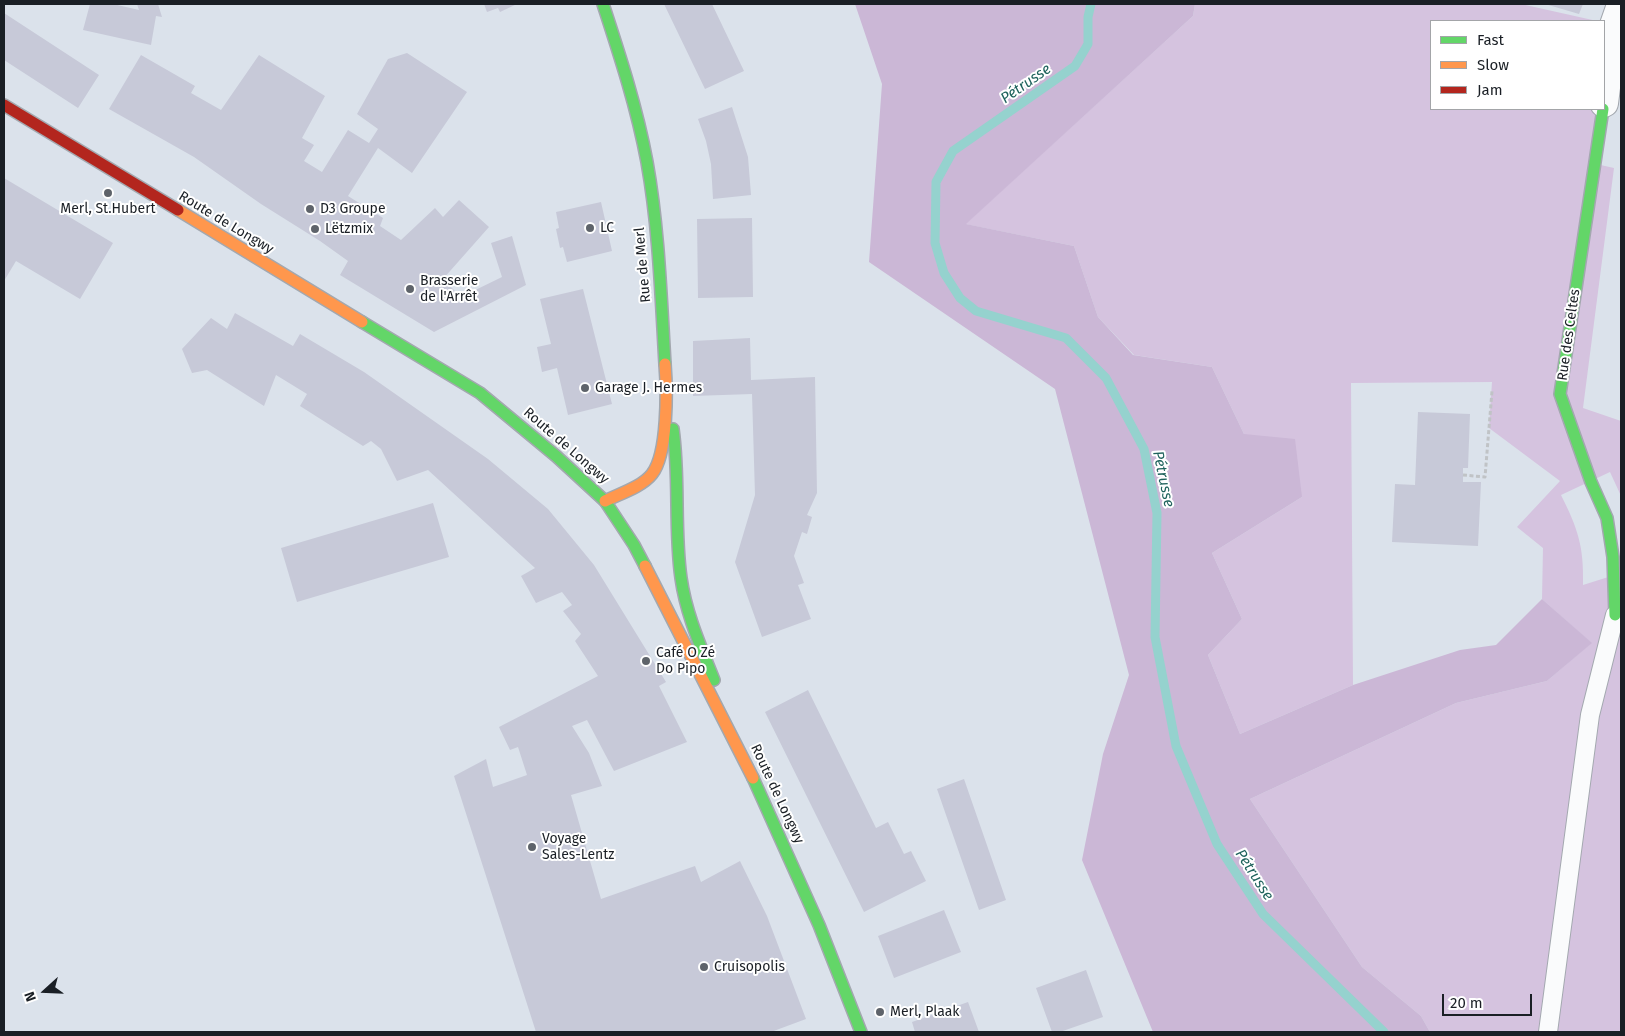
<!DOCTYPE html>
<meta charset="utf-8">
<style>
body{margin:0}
#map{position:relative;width:1625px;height:1036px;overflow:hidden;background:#dbe2eb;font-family:"Fira Sans",sans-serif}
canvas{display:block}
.frame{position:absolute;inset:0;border:5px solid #1a1f25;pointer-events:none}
.legend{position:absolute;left:1430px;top:20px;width:175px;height:90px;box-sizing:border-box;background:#fff;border:1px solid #a3a5a8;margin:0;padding:6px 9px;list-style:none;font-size:15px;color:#1a1f25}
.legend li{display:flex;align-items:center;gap:10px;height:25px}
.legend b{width:25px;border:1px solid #a3a5a8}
.north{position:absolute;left:20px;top:966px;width:50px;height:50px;-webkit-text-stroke:4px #fff;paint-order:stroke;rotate:250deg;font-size:14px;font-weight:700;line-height:20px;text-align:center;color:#1a1f25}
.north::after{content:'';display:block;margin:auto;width:18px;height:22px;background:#1a1f25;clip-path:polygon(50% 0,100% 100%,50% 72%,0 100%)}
.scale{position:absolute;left:1442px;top:994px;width:90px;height:22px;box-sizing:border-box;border:2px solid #1a1f25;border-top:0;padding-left:6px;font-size:15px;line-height:18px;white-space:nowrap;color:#1a1f25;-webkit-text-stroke:4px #fff;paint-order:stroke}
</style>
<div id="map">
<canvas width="1625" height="1036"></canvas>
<div class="frame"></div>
<ul class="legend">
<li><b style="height:6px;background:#63d668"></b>Fast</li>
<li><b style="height:6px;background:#ff974d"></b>Slow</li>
<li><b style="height:6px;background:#b3261e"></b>Jam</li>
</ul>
<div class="north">N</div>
<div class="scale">20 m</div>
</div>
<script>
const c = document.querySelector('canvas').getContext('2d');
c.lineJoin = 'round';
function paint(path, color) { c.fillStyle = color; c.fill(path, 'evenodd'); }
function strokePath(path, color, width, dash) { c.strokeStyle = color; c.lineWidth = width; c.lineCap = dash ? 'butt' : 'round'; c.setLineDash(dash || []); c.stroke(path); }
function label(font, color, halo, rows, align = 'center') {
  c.font = font + ' "Fira Sans",sans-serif'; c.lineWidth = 4; c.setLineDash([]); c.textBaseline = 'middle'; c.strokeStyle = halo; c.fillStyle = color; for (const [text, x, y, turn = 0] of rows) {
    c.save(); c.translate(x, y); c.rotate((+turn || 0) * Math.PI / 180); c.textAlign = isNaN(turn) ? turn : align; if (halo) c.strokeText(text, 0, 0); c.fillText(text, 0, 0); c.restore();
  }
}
const green = new Path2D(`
 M1195,4H1521L1597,21H1431V109H1603L1596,164L1614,168L1583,408L1621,421V496L1610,472L1561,495C1578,529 1584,546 1583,585L1621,573V1032H1430L1421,1016L1362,967L1250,799L1456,703L1547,681L1591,643L1542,599L1543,548L1517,527L1560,481L1489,428L1492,382L1351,383L1353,685L1240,734L1208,655L1242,619L1212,553L1302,497L1244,434L1212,367L1134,355L1098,317L1074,246L965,224L1193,16Z`);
const forest = new Path2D(`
 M855,4H1195L1193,16L966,224L1074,246L1098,317L1133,355L1212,367L1244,434L1295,439L1302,497L1212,553L1242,619L1208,655L1240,734L1353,685L1460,650L1496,645L1542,599L1592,643L1547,681L1456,703L1250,799L1362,967L1421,1016L1430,1032H1153L1082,860L1103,754L1129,675L1055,389L869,262L882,84Z`);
const stream = new Path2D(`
 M1091,4L1088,17V44L1075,66L953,151L936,182L935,243L944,273L960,298L976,311L1066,338L1106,378L1144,449L1157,513L1155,637L1176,746L1217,844L1263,914L1384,1032`);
const building = new Path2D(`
 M90,4H113L139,10L137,4H158L162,17L156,16L151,45L83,30Z
 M484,4H517L500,12L498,8L487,12Z
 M664,4H712L744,71L705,89Z
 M1545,4H1583L1579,14Z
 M4,13L99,75L78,108L4,60Z
 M407,53L467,92L412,173L378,148L348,196L383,218L380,226L401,240L435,208L443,217L459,200L489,227L443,279L461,297L502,277L491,243L512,236L526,285L434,332L340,275L348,261L320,241L261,204L194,157L109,109L141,55L195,86L191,93L221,110L259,55L325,96L302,138L314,145L304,161L322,172L348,130L369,143L378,129L357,114L388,59Z
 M732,107L748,157L751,195L713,199L711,164L706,141L698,119Z
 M4,178L113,243L80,299L16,261L4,281Z
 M601,202L612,251L567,262L563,247L560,248L556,229L559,228L556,212Z
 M752,218L753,297L698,298L697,219Z
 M583,289L612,404L568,415L557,368L542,372L537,347L551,344L540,299Z
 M235,313L293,346L300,334L364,372L488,459L548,509L594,565L666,682L659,686L687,742L614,771L587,720L572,726L589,753L602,786L571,795L601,899L695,866L701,882L740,861L767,916L806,1019L771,1032H536L454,776L486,759L493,787L527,775L518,747L510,750L499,727L598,676L575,641L581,634L563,611L572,605L562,592L536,603L521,576L535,568L428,470L397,481L381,449L371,441L363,446L300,406L307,394L276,375L264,406L207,370L192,373L182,349L211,318L227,329Z
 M750,338L751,380L815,377L817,493L807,515L812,517L807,534L802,532L794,556L804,583L798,585L811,619L762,637L735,562L755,495L752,394L693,396V341Z
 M1418,412L1470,414L1468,468H1463V482H1481L1478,546L1392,542L1395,484L1415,485Z
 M433,503L449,557L297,602L281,548Z
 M808,690L876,828L888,822L904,854L911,851L926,881L864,912L765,712Z
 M964,779L1006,900L979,910L937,789Z
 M944,910L961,952L894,978L878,936Z
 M1086,970L1103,1017L1060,1032H1052L1036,988Z
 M968,1002L979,1032H915L912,1022Z`);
const path = new Path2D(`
 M1463,475L1485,477L1492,391`);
const lane = new Path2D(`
 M1548,1032L1590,715L1615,615`);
const street = new Path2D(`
 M1604,103L1614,25L1621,5`);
const fast = new Path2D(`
 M603,4C620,56 637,108 647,162C659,229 661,297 665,364
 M1603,109L1560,394L1591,482L1607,518L1613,557L1615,615
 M362,322L480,393L556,456L605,501L634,545L645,566
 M673,429C680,479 674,529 681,578C686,614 701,647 714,680
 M753,778L819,925L861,1032`);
const slow = new Path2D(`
 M178,210L362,322
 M605,501C619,494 642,487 652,474C668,454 667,390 665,364
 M645,566L753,778`);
const jam = new Path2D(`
 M4,105L178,210`);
const markers = [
 [108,193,5,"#5e636a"],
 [310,209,5,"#5e636a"],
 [590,228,5,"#5e636a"],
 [315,229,5,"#5e636a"],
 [410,289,5,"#5e636a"],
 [585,388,5,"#5e636a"],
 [646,661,5,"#5e636a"],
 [532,847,5,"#5e636a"],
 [704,967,5,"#5e636a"],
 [880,1012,5,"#5e636a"]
];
const poiNames = [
 ["Merl, St.Hubert",108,209,"center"],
 ["D3 Groupe",320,209],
 ["LC",600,228],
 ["Lëtzmix",325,229],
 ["Brasserie",420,281],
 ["de l'Arrêt",420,297],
 ["Garage J. Hermes",595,388],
 ["Café O Zé",656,653],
 ["Do Pipo",656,669],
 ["Voyage",542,839],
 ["Sales-Lentz",542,855],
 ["Cruisopolis",714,967],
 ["Merl, Plaak",890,1012]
];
const streetNames = [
 ["Route de Longwy",226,223,31],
 ["Rue de Merl",643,265,-95],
 ["Rue des Celtes",1569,335,-82],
 ["Route de Longwy",566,446,41],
 ["Route de Longwy",777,794,65]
];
const waterNames = [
 ["Pétrusse",1026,84,-35],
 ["Pétrusse",1163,479,78],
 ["Pétrusse",1254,875,57]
];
paint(green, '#d5c3df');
paint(forest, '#cbb7d6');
strokePath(stream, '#95d2ce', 9);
paint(building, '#c7c9d8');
strokePath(lane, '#a3a8af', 20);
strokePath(street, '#a3a8af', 30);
strokePath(fast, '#a3a8af', 14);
strokePath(slow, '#a3a8af', 14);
strokePath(jam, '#a3a8af', 14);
strokePath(path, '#c0c3c6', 3, [4, 2.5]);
strokePath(lane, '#fafbfc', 18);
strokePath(street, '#fafbfc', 28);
strokePath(fast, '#63d668', 11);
strokePath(slow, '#ff974d', 11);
strokePath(jam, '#b3261e', 11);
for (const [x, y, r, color] of markers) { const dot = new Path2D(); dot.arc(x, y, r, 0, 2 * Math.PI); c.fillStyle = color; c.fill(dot); strokePath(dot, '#fff', 2); }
label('14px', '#1a1f25', '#fff', poiNames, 'left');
label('14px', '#1a1f25', '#fff', streetNames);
label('italic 15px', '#1e625c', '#fff', waterNames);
</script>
